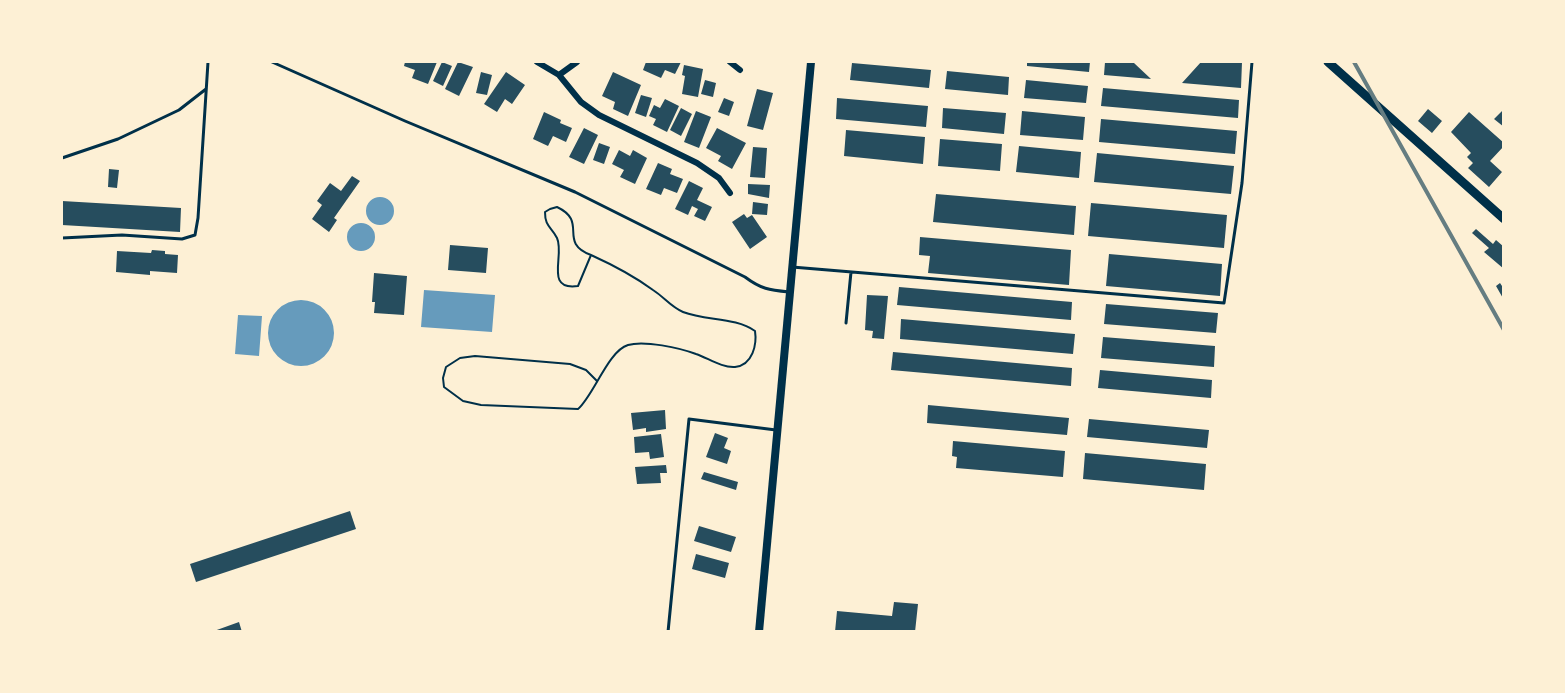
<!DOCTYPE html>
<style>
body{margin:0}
#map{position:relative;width:1565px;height:693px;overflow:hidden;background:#fdf0d5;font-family:Ubuntu,sans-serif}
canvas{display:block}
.frame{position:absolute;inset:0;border:63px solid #fdf0d5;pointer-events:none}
</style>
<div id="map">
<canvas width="1565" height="693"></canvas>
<div class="frame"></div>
</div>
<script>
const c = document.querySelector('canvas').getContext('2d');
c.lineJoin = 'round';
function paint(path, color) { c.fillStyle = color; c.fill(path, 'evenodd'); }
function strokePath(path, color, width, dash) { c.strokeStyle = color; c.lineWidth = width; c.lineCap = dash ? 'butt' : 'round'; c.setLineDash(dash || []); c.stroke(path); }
const water = new Path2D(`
 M366 211a14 14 0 1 1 28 0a14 14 0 1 1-28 0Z
 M347 237a14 14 0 1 1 28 0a14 14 0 1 1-28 0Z
 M424,290L495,295L492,332L421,327Z
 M268 333a33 33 0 1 1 66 0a33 33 0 1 1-66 0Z
 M238,315L262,316L259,356L235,354Z`);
const building = new Path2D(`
 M405,62H437L428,84L412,78L415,70L404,66Z
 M442,62L452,66L443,86L433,81Z
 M458,62L473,67L459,96L445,89Z
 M646,62H681L675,74L665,70L661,78L643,70Z
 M1027,62H1090L1089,72L1027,66Z
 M1105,62L1134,63L1151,79L1104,75Z
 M1201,62H1242L1241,88L1182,83Z
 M852,63L931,70L929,88L850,80Z
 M684,65L703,69L698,97L682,94L685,76L682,75Z
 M947,71L1009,77L1008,95L945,89Z
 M481,72L492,75L487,95L476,93Z
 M506,72L525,85L512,104L505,99L497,112L484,104Z
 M613,72L641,85L628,116L613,109L615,102L602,96Z
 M705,80L716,83L713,97L701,94Z
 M1026,80L1088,86L1086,103L1024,98Z
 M1103,88L1239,100L1238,118L1101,106Z
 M757,89L773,93L763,130L747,126Z
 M641,95L652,98L646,117L635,113Z
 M724,98L734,102L729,116L718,112Z
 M837,98L928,106L926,127L836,119Z
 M665,99L679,106L667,132L653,125L656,119L649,116L654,105L660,108Z
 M681,108L692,114L681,136L670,130Z
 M943,108L1006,113L1004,134L942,128Z
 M1428,109L1442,121L1432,133L1418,121Z
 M1504,109V127L1494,119Z
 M696,111L711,117L699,148L684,142Z
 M1022,111L1085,117L1083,140L1020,135Z
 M544,112L561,120L560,123L572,128L566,142L553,136L548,146L533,139Z
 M1469,112L1504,143V146L1490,161L1502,172L1489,187L1468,168L1473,163L1467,157L1471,153L1451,132Z
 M1101,119L1237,131L1235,154L1099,142Z
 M584,128L598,135L584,164L569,157Z
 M717,128L746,143L732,169L718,161L721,156L706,148Z
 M846,130L925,137L923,164L844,156Z
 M940,139L1002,144L1000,171L938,166Z
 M599,143L610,147L604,164L593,160Z
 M1019,146L1081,152L1079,178L1016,172Z
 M753,147L767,148L765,178L750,177Z
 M619,150L630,156L633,150L647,158L635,184L620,177L624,170L612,164Z
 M1097,153L1234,166L1231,194L1094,182Z
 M658,163L672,169L670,174L683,179L677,193L664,188L661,195L646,189Z
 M109,169L119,170L117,188L108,187Z
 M352,176L360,181L334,218L337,220L329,232L312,219L322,205L317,201L330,183L341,191Z
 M689,181L703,188L697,200L712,207L705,221L694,216L698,209L692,206L688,215L675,209Z
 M748,184L770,185L769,198L748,194Z
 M936,194L1076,206L1074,235L933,222Z
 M62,201L181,208L180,232L62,225Z
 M753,202L768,204L767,215L752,214Z
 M1091,203L1227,215L1224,248L1088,236Z
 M744,214L747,218L752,215L767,237L750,249L732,222Z
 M1476,229L1493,244L1496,240L1504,247V269L1484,252L1489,248L1472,233Z
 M920,237L1071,250L1069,285L928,273L930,256L919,255Z
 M450,245L488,248L486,273L448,270Z
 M152,250L165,251V254L178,255L177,273L150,271V275L116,272L117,251L151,253Z
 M1109,254L1222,264L1220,296L1106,286Z
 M374,273L407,276L404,315L374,313L375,302H372Z
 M1500,283L1504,289V300L1496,286Z
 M899,287L1072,302L1071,320L897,305Z
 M867,295L888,296L884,339L872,338L873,331L865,330Z
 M1106,304L1218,313L1216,333L1104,324Z
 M901,319L1075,334L1073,354L900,339Z
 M1103,337L1215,346L1214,367L1101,358Z
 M893,352L1072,368L1071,386L891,370Z
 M1100,370L1212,380L1211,398L1098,388Z
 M928,405L1069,418L1067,435L927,423Z
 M665,410L666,429L646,432V428L633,430L631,413Z
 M1089,419L1209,430L1207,448L1087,437Z
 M715,433L728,438L724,448L731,451L727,464L706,457Z
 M661,434L664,457L650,459L649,452L635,453L634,437Z
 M953,441L1065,451L1063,477L956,468L957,457L952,456Z
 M1085,453L1206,464L1204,490L1083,479Z
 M666,465L667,473H660L661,483L637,484L635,467Z
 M704,472L738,482L736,490L701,479Z
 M350,511L356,529L196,582L190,564Z
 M699,526L736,537L731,552L694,541Z
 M696,554L729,563L725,578L692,569Z
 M894,602L918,604L915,632H835L837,611L892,616Z
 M239,622L242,632H214V631Z`);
const path = new Path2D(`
 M557,207C589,222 557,242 591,255L578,286C544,291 565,255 557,238C551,226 545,227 545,212L550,209Z
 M591,255C613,265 634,276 653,290C664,297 671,307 683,312C706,321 735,317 755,331C757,344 753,365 735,367C722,368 708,358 696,354C680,348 644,340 628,345C608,351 594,395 578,409L481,405L463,401L444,387L443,378L446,367L460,358L475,356L570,364L586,370L597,381`);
const service = new Path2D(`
 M272,62L405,121L575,192L745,277C761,289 769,290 789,292
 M62,158L118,139L179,110L206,89
 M62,238L122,235L182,239L195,235L198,218L208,62
 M792,267L1224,303L1242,183L1252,62
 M846,323L851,272
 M668,632L689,419L776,430`);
const minor = new Path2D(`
 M537,62L559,75L581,102L599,115L697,163L719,178L730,193
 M730,62L740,70
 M559,75L577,62`);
const tertiary = new Path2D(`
 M759,632L811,62`);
const secondary = new Path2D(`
 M1328,62L1504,219`);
const rail = new Path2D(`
 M1354,62L1504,330`);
paint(water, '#669bbc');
paint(building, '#264d5e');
strokePath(path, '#003049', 2);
strokePath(service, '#003049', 3);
strokePath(minor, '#003049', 6);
strokePath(tertiary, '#003049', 8);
strokePath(secondary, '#003049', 9);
strokePath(rail, '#657d81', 4);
</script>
